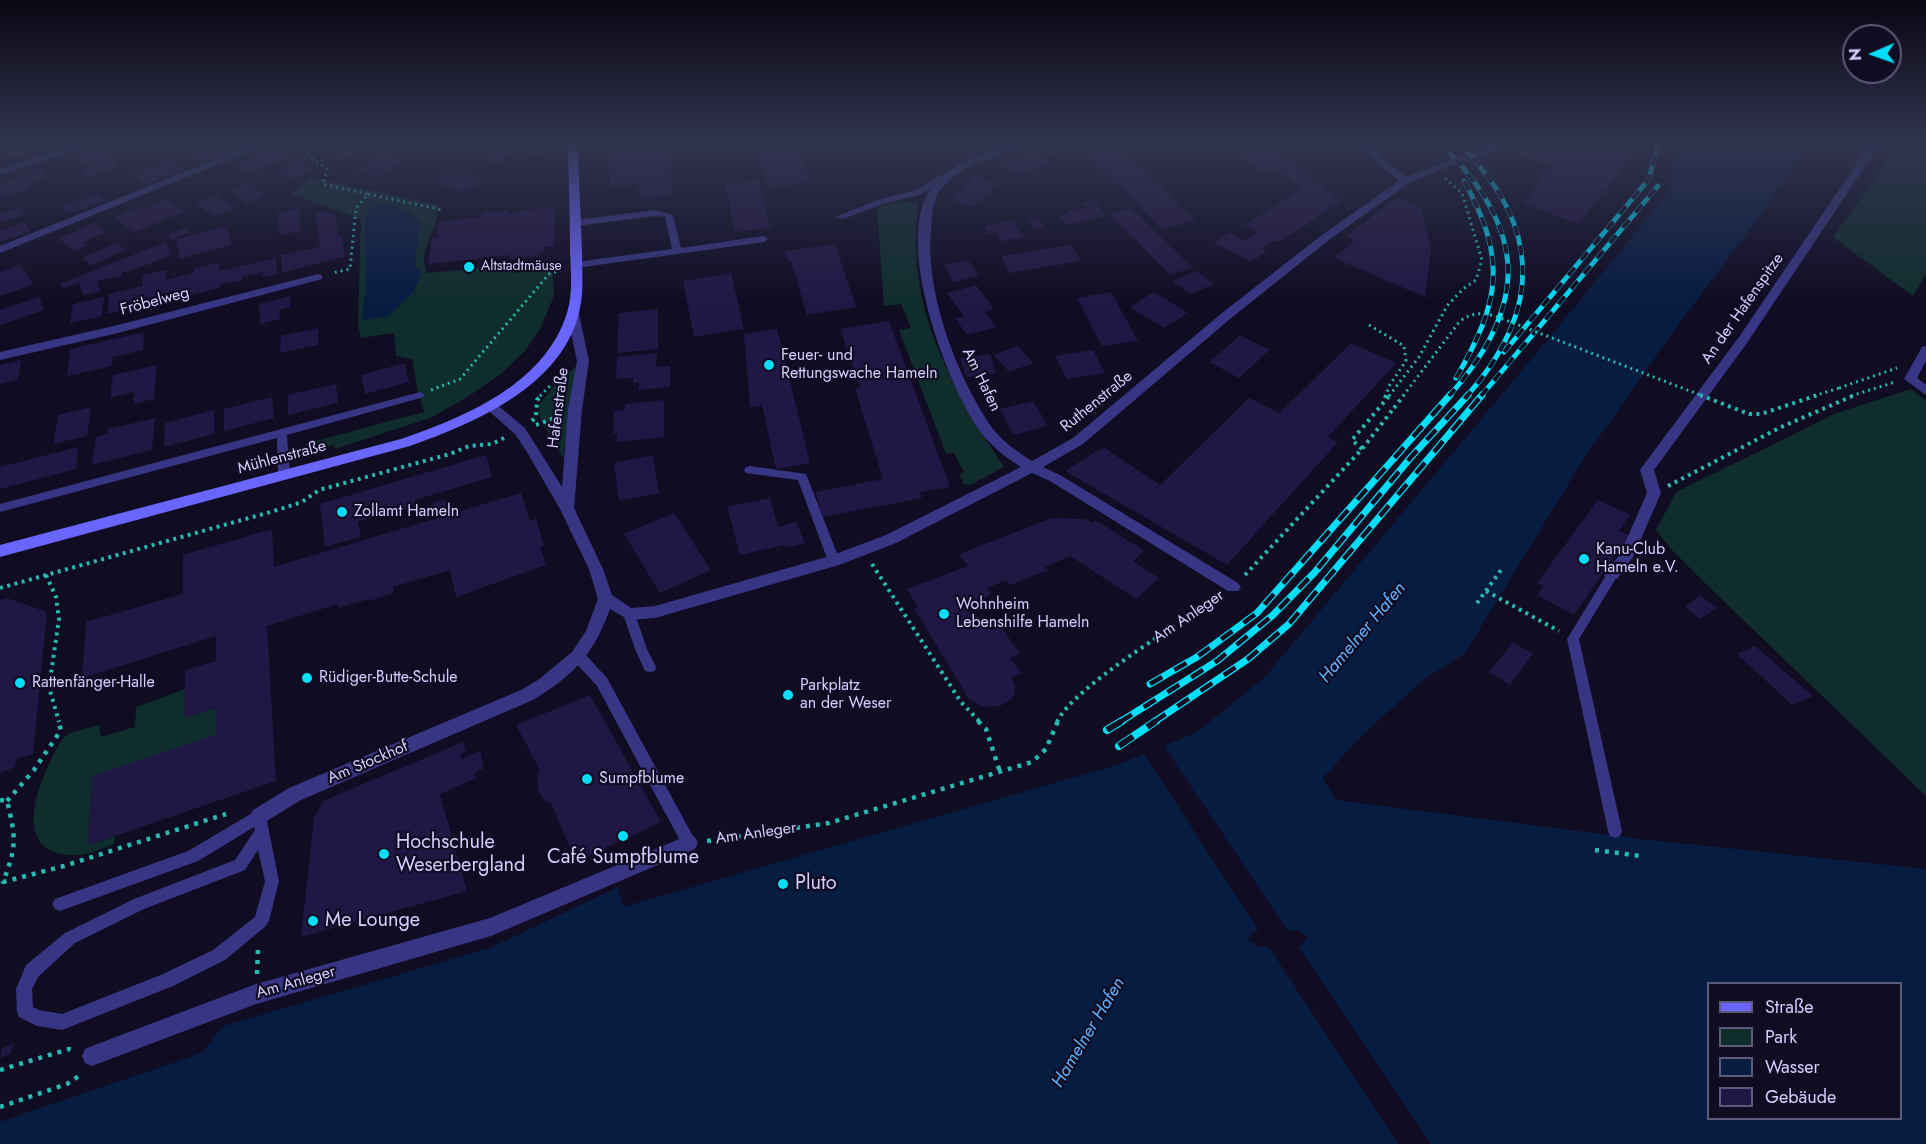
<!DOCTYPE html>
<meta charset="utf-8">
<style>
body{margin:0}
#map{position:relative;width:1926px;height:1144px;overflow:hidden;background:#100c22;font-family:Jost,sans-serif}
canvas{display:block}
.legend{position:absolute;left:1707px;top:982px;width:195px;height:138px;box-sizing:border-box;background:#100c22;border:2px solid #5e5a7a;margin:0;padding:8px 10px;list-style:none;font-size:18px;color:#d4ceff}
.legend li{display:flex;align-items:center;gap:12px;height:30px}
.legend b{width:30px;border:2px solid #5e5a7a}
.north{position:absolute;left:1842px;top:24px;width:60px;height:60px;box-sizing:border-box;background:#100c22;border:2px solid #5e5a7a;border-radius:50%;rotate:268deg;font-size:16px;font-weight:700;line-height:24px;text-align:center;color:#d4ceff}
.north::after{content:'';display:block;margin:auto;width:21px;height:27px;background:#00def9;clip-path:polygon(50% 0,100% 100%,50% 72%,0 100%)}
</style>
<div id="map">
<canvas width="1926" height="1144"></canvas>
<ul class="legend">
<li><b style="height:8px;background:#6965ff"></b>Straße</li>
<li><b style="height:16px;background:#0f2d2c"></b>Park</li>
<li><b style="height:16px;background:#071c41"></b>Wasser</li>
<li><b style="height:16px;background:#211744"></b>Gebäude</li>
</ul>
<div class="north">N</div>
</div>
<script>
const c = document.querySelector('canvas').getContext('2d');
c.lineJoin = 'round';
function paint(path, color) { c.fillStyle = color; c.fill(path, 'evenodd'); }
function strokePath(path, color, width, dash) { c.strokeStyle = color; c.lineWidth = width; c.lineCap = dash ? 'butt' : 'round'; c.setLineDash(dash || []); c.stroke(path); }
function label(font, color, halo, rows, align = 'center') {
  c.font = font + ' Jost,sans-serif'; c.lineWidth = 4.5; c.setLineDash([]); c.textBaseline = 'middle'; c.strokeStyle = halo; c.fillStyle = color; for (const [text, x, y, turn = 0] of rows) {
    c.save(); c.translate(x, y); c.rotate((+turn || 0) * Math.PI / 180); c.textAlign = isNaN(turn) ? turn : align; if (halo) c.strokeText(text, 0, 0); c.fillText(text, 0, 0); c.restore();
  }
}
const green = new Path2D(`
 M1899,144H1926V273L1913,296L1833,237Z
 M310,177L439,205C437,212 437,219 435,225C429,241 419,256 427,273L513,265L511,273L552,268L554,296L540,329L525,351L501,374L466,398L430,418L335,449L334,445L312,450V442L424,412L417,387L412,359L396,356L394,333L361,338L358,324L361,219L291,194Z
 M902,201L917,203L918,206C905,308 951,385 1004,467L970,485L964,484L959,474L964,472L954,453L946,454L899,330L911,328L901,304L884,306L877,207Z
 M576,366L563,458L540,418L539,405L553,387Z
 M1911,389L1926,401V796L1708,586L1672,550L1656,530L1676,492L1837,413Z
 M185,689V718L216,708V735L93,776L88,845L115,836L114,844C103,848 90,855 78,855C19,858 30,803 48,767C52,758 59,741 67,735C75,730 90,728 99,725L101,737L135,727L136,707Z`);
const water = new Path2D(`
 M1678,144H1807L1760,216L1673,332L1583,460L1465,653L1422,681L1358,739L1323,778L1336,800L1641,839L1926,869V1144H0V1122L202,1053L223,1026L490,948L618,887L623,907L1120,764L1197,732L1264,678L1550,337L1669,191ZM1298,930L1308,937L1301,946L1259,947L1248,940L1253,931ZM1708,984H1900V1118H1708Z
 M388,203L409,212L420,223L415,265L422,272L415,290L390,315L362,321L366,285L365,215L370,207Z`);
const pier = new Path2D(`
 M1162,743L1289,933L1261,934L1142,751Z
 M1296,943L1431,1144H1398L1267,944Z`);
const building = new Path2D(`
 M4,144H41L44,148L14,158L7,153L10,152Z
 M106,144L139,145L109,154L118,167L85,178L80,169L101,162L99,160L83,165L76,154Z
 M320,144H344L335,151L316,148Z
 M512,144H537L546,153L528,159L521,151L504,157L506,160L493,164L485,155Z
 M639,144H667L674,195L640,199L638,184L610,187L608,148Z
 M765,144H799L809,182L768,188L757,145Z
 M1076,144H1115L1196,220L1163,229Z
 M1227,144H1267L1342,201L1279,242L1274,240L1262,248L1267,251L1251,262L1214,243L1229,232L1246,241L1258,232L1245,225L1302,188L1276,169L1263,173Z
 M1519,144L1561,146L1562,144H1636L1618,175L1578,224L1524,204L1550,164L1513,154Z
 M210,145L220,155L201,161L191,151Z
 M276,145L291,156L250,174L238,166L254,159L249,156Z
 M1059,146L1065,152L1048,156L1042,150Z
 M352,148L358,151L337,162L331,159Z
 M1037,152L1051,164L1016,175L1002,164Z
 M386,153L405,160L376,177L356,169Z
 M172,159L185,170L144,185L132,174Z
 M300,161L314,170L292,179L278,170Z
 M40,168L47,177L28,183L32,188L1,198L0,184Z
 M455,171L482,181L463,192L436,182Z
 M974,176L998,183L973,207L949,200Z
 M759,179L770,228L735,232L725,184Z
 M249,183L266,196L247,204L229,191Z
 M98,193L105,200L67,214L60,207Z
 M216,195L235,208L214,217L196,204Z
 M1398,197L1421,208L1431,248L1425,297L1334,258L1355,240L1346,236Z
 M168,199L184,211L133,233L114,217L138,207L141,210Z
 M1094,200L1106,216L1066,225L1058,215L1069,212L1066,210L1087,208L1082,203Z
 M555,206L554,246L544,247V251L537,256L510,259L511,255L428,264L432,238L437,237L439,222L481,217L482,213L509,210V214L518,213V211Z
 M20,207L25,214L0,223V214Z
 M299,208L300,231L279,235L278,212Z
 M1131,208L1193,268L1170,275L1109,214Z
 M326,211L336,216L338,236L342,235L345,256L282,273L281,255L320,247L315,213Z
 M1037,217L1045,228L1035,230L1027,218Z
 M1013,220L1024,237L1002,241L997,232L989,234L984,226Z
 M24,222L31,231L0,242V231Z
 M95,223L106,232L83,242L87,245L74,251L59,238Z
 M227,226L231,245L180,259L176,239Z
 M185,228L190,232L172,240L167,235Z
 M166,242L171,255L128,272H122L123,276L97,281L100,291L83,296L79,282L64,288L59,284Z
 M116,243L126,250L91,265L82,258Z
 M835,244L856,307L807,315L791,261L788,262L785,251Z
 M1071,245L1081,261L1010,273L1001,256Z
 M276,258L277,274L263,277V272L242,277V280L220,285V288L107,314L109,294L142,286L143,275L166,270V280L194,273V268L219,263V271Z
 M968,260L979,276L954,282L944,265Z
 M20,264L34,284L0,296V272Z
 M1196,271L1214,284L1190,294L1172,281Z
 M731,273L744,329L694,337L683,281Z
 M976,285L994,309L985,312L996,327L967,335L955,318L964,316L947,293Z
 M1111,292L1138,341L1102,346L1077,298Z
 M1154,292L1188,313L1164,328L1130,307Z
 M290,296L291,307L279,310L280,319L260,324L259,304Z
 M39,297L44,310L0,325V310Z
 M104,297L102,316L70,323L73,304Z
 M658,309V349L617,353L619,313Z
 M889,321L950,487L920,492L922,498L822,517L816,492L883,479L855,389L860,387L840,329Z
 M318,328V345L280,353L281,336Z
 M777,329L810,463L776,469L762,405L750,407L744,334Z
 M144,332L143,350L113,357L112,366L67,376L70,349Z
 M1240,335L1270,350L1239,378L1209,362Z
 M1351,343L1396,363L1328,437L1338,442L1227,565L1065,471L1103,447L1160,485L1249,398L1279,413Z
 M1018,346L1033,363L1009,372L994,355Z
 M1093,350L1105,373L1067,379L1055,356Z
 M657,353L656,367L670,366V387L638,390L639,383H633V378L616,379L617,357Z
 M990,354L996,373L966,377L960,358Z
 M21,360L18,380L0,384V365Z
 M405,363L409,382L365,394L361,375Z
 M157,365L154,399L133,404L134,392L110,398L113,375Z
 M336,384L338,403L288,415V395Z
 M272,397L274,418L224,431V409Z
 M664,400V437L617,442V433L613,434L614,411L625,410V404Z
 M1033,401L1048,426L1014,435L999,409Z
 M91,407L87,436L53,444L58,415Z
 M214,410V434L164,447L165,423Z
 M155,418L152,450L92,465L96,437L107,434L108,429Z
 M78,447L76,469L0,489V467Z
 M486,455L492,477L415,500L416,505L358,522L361,537L325,547L320,504Z
 M653,455L659,493L619,501L614,463Z
 M521,493L530,521L536,519L544,546L540,547L546,565L456,597L450,570L393,587L394,593L369,601V599L338,608V604L267,626L276,781L88,845L93,776L216,735V708L185,718V670L216,661V636L82,678L86,622L183,594V555L272,529L274,567Z
 M770,498L778,527L796,522L805,543L785,548L784,545L740,555L727,507Z
 M445,499L447,510L435,513L433,503Z
 M1598,500L1630,515L1619,531L1629,536L1574,615L1537,595L1544,586L1537,583Z
 M674,513L711,570L660,593L624,534Z
 M1052,518L1084,519L1092,523L1096,520L1144,551L1133,561L1159,578L1136,599L1070,556L1045,567L1048,570L1010,585L1006,580L987,588L991,594L974,604L969,611L975,619L981,617L989,630L1000,625L1020,654L1010,658L1021,673L1011,678L1015,685V694L1007,702L1000,706L983,707L969,699L914,608L918,607L907,589L968,566L959,554Z
 M1700,595L1717,608L1700,619L1685,607Z
 M7,598L47,612L33,754L16,759L15,767L0,773V600Z
 M1513,642L1533,654L1510,685L1489,672Z
 M1755,646L1813,696L1792,705L1737,654Z
 M590,695L661,822L576,862L551,803L545,801L538,790L537,775L540,770L516,725Z
 M463,742L466,751L460,754L462,759L480,751L484,768L474,773L476,778L440,794L467,891L301,937L314,818L323,801Z
 M13,1044L11,1054L0,1058L2,1048Z`);
const pathFar2 = new Path2D(`
 M292,144L327,169L323,184L368,194L356,208L350,269L332,273
 M368,194L443,210
 M1369,325L1404,346L1406,361L1389,386L1386,396
 M1839,388L1897,368
 M431,390L460,379L549,274L561,270
 M540,396L564,372
 M1389,396L1419,357L1447,306L1463,289L1476,280L1482,260L1462,193L1445,178
 M1851,396L1895,382`);
const pathFar1 = new Path2D(`
 M1385,398L1386,395
 M532,421L536,417L537,400L542,395
 M536,425L557,417
 M1362,449L1352,440L1390,395
 M1668,486L1779,428L1855,395
 M872,564L961,702L980,722
 M46,575L56,597L59,619L49,687L59,722
 M1245,575L1362,449L1394,408
 M0,588L274,511L302,502L319,490L450,454L469,446L492,444L504,438
 M1486,591L1559,631
 M1477,603L1501,570
 M1057,722C1072,688 1183,621 1219,597`);
const path = new Path2D(`
 M978,721L986,729L1000,772
 M0,800L7,801C16,838 17,846 3,882L64,866L226,814
 M7,801L34,770L61,730L58,721
 M707,841L829,823L1032,762L1046,749L1058,721
 M1595,850L1641,856
 M257,974L258,948
 M0,1070L69,1049L74,1051
 M0,1107L67,1084L82,1074`);
const service = new Path2D(`
 M941,175L948,177L922,194L883,204L843,219L836,217L877,200L916,190Z
 M655,210L673,215L681,248L764,236L768,239L764,242L576,268L571,265L576,262L672,249L665,217L655,216L576,226L572,223L576,220Z
 M420,392L425,395L424,397L287,435L290,476L284,480L278,476L277,438L0,512V504Z
 M750,466L806,474L840,561L838,564H830L828,561L798,480L746,473L744,470L746,467Z
 M1612,570L1616,572L1618,575L1579,639L1622,831L1620,836L1615,838L1610,836L1608,831L1567,639L1608,572Z
 M629,609L633,611L635,614L647,649L656,667L655,671L650,672L645,671L635,649L623,614L625,611Z
 M579,652L584,653L607,678L694,838L696,843L694,848L689,850L684,848L597,686L574,661L573,657L574,653Z
 M259,809L264,811L266,816L279,881L269,921L266,926L225,960L173,986L62,1030L37,1026L19,1017L17,1011L16,989L26,965L65,933L134,899L235,860L255,830L254,827L198,861L60,911L55,909L52,904L55,899L188,851ZM258,850L265,881L255,917L213,950L163,974L62,1014L39,1010L33,1007L32,989L38,977L75,943L144,909L245,870Z`);
const minor = new Path2D(`
 M78,144H94L0,175V169Z
 M254,144H268L0,253V246Z
 M1010,144H1025C1018,149 1008,151 1000,154C979,162 952,172 939,192C932,203 932,215 931,228C925,291 954,369 988,422C999,439 1016,451 1032,461L1073,438L1222,313L1322,235L1399,181L1357,144H1368L1406,177L1492,144H1504L1492,153L1462,161L1409,183L1330,239L1230,319L1083,444L1043,467L1060,475L1238,583L1241,587L1238,591H1228L1050,481L1032,473L896,543L839,565L655,618L629,620L610,609C594,654 573,676 533,700L301,800L265,822L259,824L253,822L250,816L253,810L289,788L521,690L538,680L572,652L586,631L598,599L589,569L560,509L527,452L515,434L483,406L490,402L495,403L525,428L562,487L568,410L577,361L567,314L569,311H577L579,314L589,361L582,410L574,508L603,569L612,595L631,608L655,606L830,556L886,535L1021,467C1005,457 991,446 980,431C946,384 893,240 931,188C948,164 983,153 1010,144Z
 M1870,144H1880L1747,343L1654,470L1661,493L1633,557L1617,579H1607L1604,575L1620,554L1647,493L1640,470L1642,467L1739,337Z
 M318,274L322,275V279L118,333L0,360V352L118,325Z
 M1926,346V361L1917,378L1926,385V395L1904,379L1922,347Z
 M689,835L695,837L698,843L695,849L491,936L256,1004L92,1066L85,1063L82,1056L85,1049L92,1046L256,984L490,918Z`);
const secondary = new Path2D(`
 M565,144H575L578,152C579,186 581,219 582,253C582,271 584,289 580,308C565,385 475,423 410,446L0,557V545L401,439C465,417 545,384 567,313C573,294 571,273 570,253C570,220 569,186 568,152Z`);
const railFar2 = new Path2D(`
 M1441,144C1528,230 1530,305 1449,396
 M1459,144C1542,225 1543,310 1467,396
 M1504,352L1649,179L1658,144
 M1456,378C1500,302 1508,260 1464,181
 M1481,396L1658,186`);
const railFar1 = new Path2D(`
 M1150,684L1197,657L1257,613L1450,395
 M1120,722L1217,661L1273,615L1315,572L1412,456L1468,395
 M1154,722L1248,659L1289,624L1482,395`);
const rail = new Path2D(`
 M1107,730L1122,721
 M1119,746L1156,721`);
const pathBridgeFar1 = new Path2D(`
 M1403,396L1460,321C1471,313 1482,312 1495,316L1703,396
 M1814,396L1839,388`);
const pathBridge = new Path2D(`
 M1700,395L1749,414H1761L1818,395
 M1394,408L1404,395`);
const markers = [
 [469,267,6,"#00def9"],
 [769,365,6,"#00def9"],
 [342,512,6,"#00def9"],
 [1584,559,6,"#00def9"],
 [944,614,6,"#00def9"],
 [307,678,6,"#00def9"],
 [20,683,6,"#00def9"],
 [788,695,6,"#00def9"],
 [587,779,6,"#00def9"],
 [623,836,6,"#00def9"],
 [384,854,6,"#00def9"],
 [783,884,6,"#00def9"],
 [313,921,6,"#00def9"]
];
const farPoinames = [
 ["Altstadtmäuse",481,267]
];
const streetNames = [
 ["Fröbelweg",155,302,-15],
 ["An der Hafenspitze",1743,309,-55],
 ["Am Hafen",981,380,64],
 ["Ruthenstraße",1097,402,-39],
 ["Hafenstraße",559,408,-83],
 ["Mühlenstraße",282,458,-15],
 ["Am Anleger",1189,617,-34],
 ["Am Stockhof",368,763,-23],
 ["Am Anleger",756,834,-8],
 ["Am Anleger",296,983,-16]
];
const poiNames = [
 ["Feuer- und",781,356],
 ["Rettungswache Hameln",781,374],
 ["Zollamt Hameln",354,512],
 ["Kanu-Club",1596,550],
 ["Hameln e.V.",1596,568],
 ["Wohnheim",956,605],
 ["Lebenshilfe Hameln",956,623],
 ["Rüdiger-Butte-Schule",319,678],
 ["Rattenfänger-Halle",32,683],
 ["Parkplatz",800,686],
 ["an der Weser",800,704],
 ["Sumpfblume",599,779]
];
const waterNames = [
 ["Hamelner Hafen",1363,633,-50],
 ["Hamelner Hafen",1089,1033,-59]
];
const nearPoinames = [
 ["Hochschule",396,843],
 ["Weserbergland",396,866],
 ["Café Sumpfblume",623,858,"center"],
 ["Pluto",795,884],
 ["Me Lounge",325,921]
];
paint(green, '#0f2d2c');
paint(water, '#071c41');
paint(pier, '#100c22');
paint(building, '#211744');
strokePath(pathFar2, '#28b9b1', 3, [2, 4]);
strokePath(pathFar1, '#28b9b1', 4, [3, 4.5]);
strokePath(path, '#28b9b1', 4.5, [4, 6]);
paint(service, '#383584');
paint(minor, '#383584');
paint(secondary, '#6965ff');
strokePath(railFar2, '#00def9', 5);
strokePath(railFar1, '#00def9', 7);
strokePath(rail, '#00def9', 8);
strokePath(railFar2, '#100c22', 4, [10]);
strokePath(railFar1, '#100c22', 4.5, [14]);
strokePath(rail, '#100c22', 6, [17]);
strokePath(pathBridgeFar1, '#28b9b1', 3, [2, 4]);
strokePath(pathBridge, '#28b9b1', 4, [3, 4.5]);
const sky = c.createLinearGradient(0, 0, 0, 304);
sky.addColorStop(0, '#090713');
sky.addColorStop(0.47, '#31344f');
sky.addColorStop(1, '#31344f00');
c.fillStyle = sky;
c.fillRect(0, 0, 1926, 304);
for (const [x, y, r, color] of markers) { const dot = new Path2D(); dot.arc(x, y, r, 0, 2 * Math.PI); c.fillStyle = color; c.fill(dot); strokePath(dot, '#100c22', 2); }
label('14px', '#d4ceff', '#100c22', farPoinames, 'left');
label('16px', '#d4ceff', '#100c22', streetNames);
label('16px', '#d4ceff', '#100c22', poiNames, 'left');
label('italic 18px', '#5cb2ff', '#100c22', waterNames);
label('20px', '#d4ceff', '#100c22', nearPoinames, 'left');
</script>
